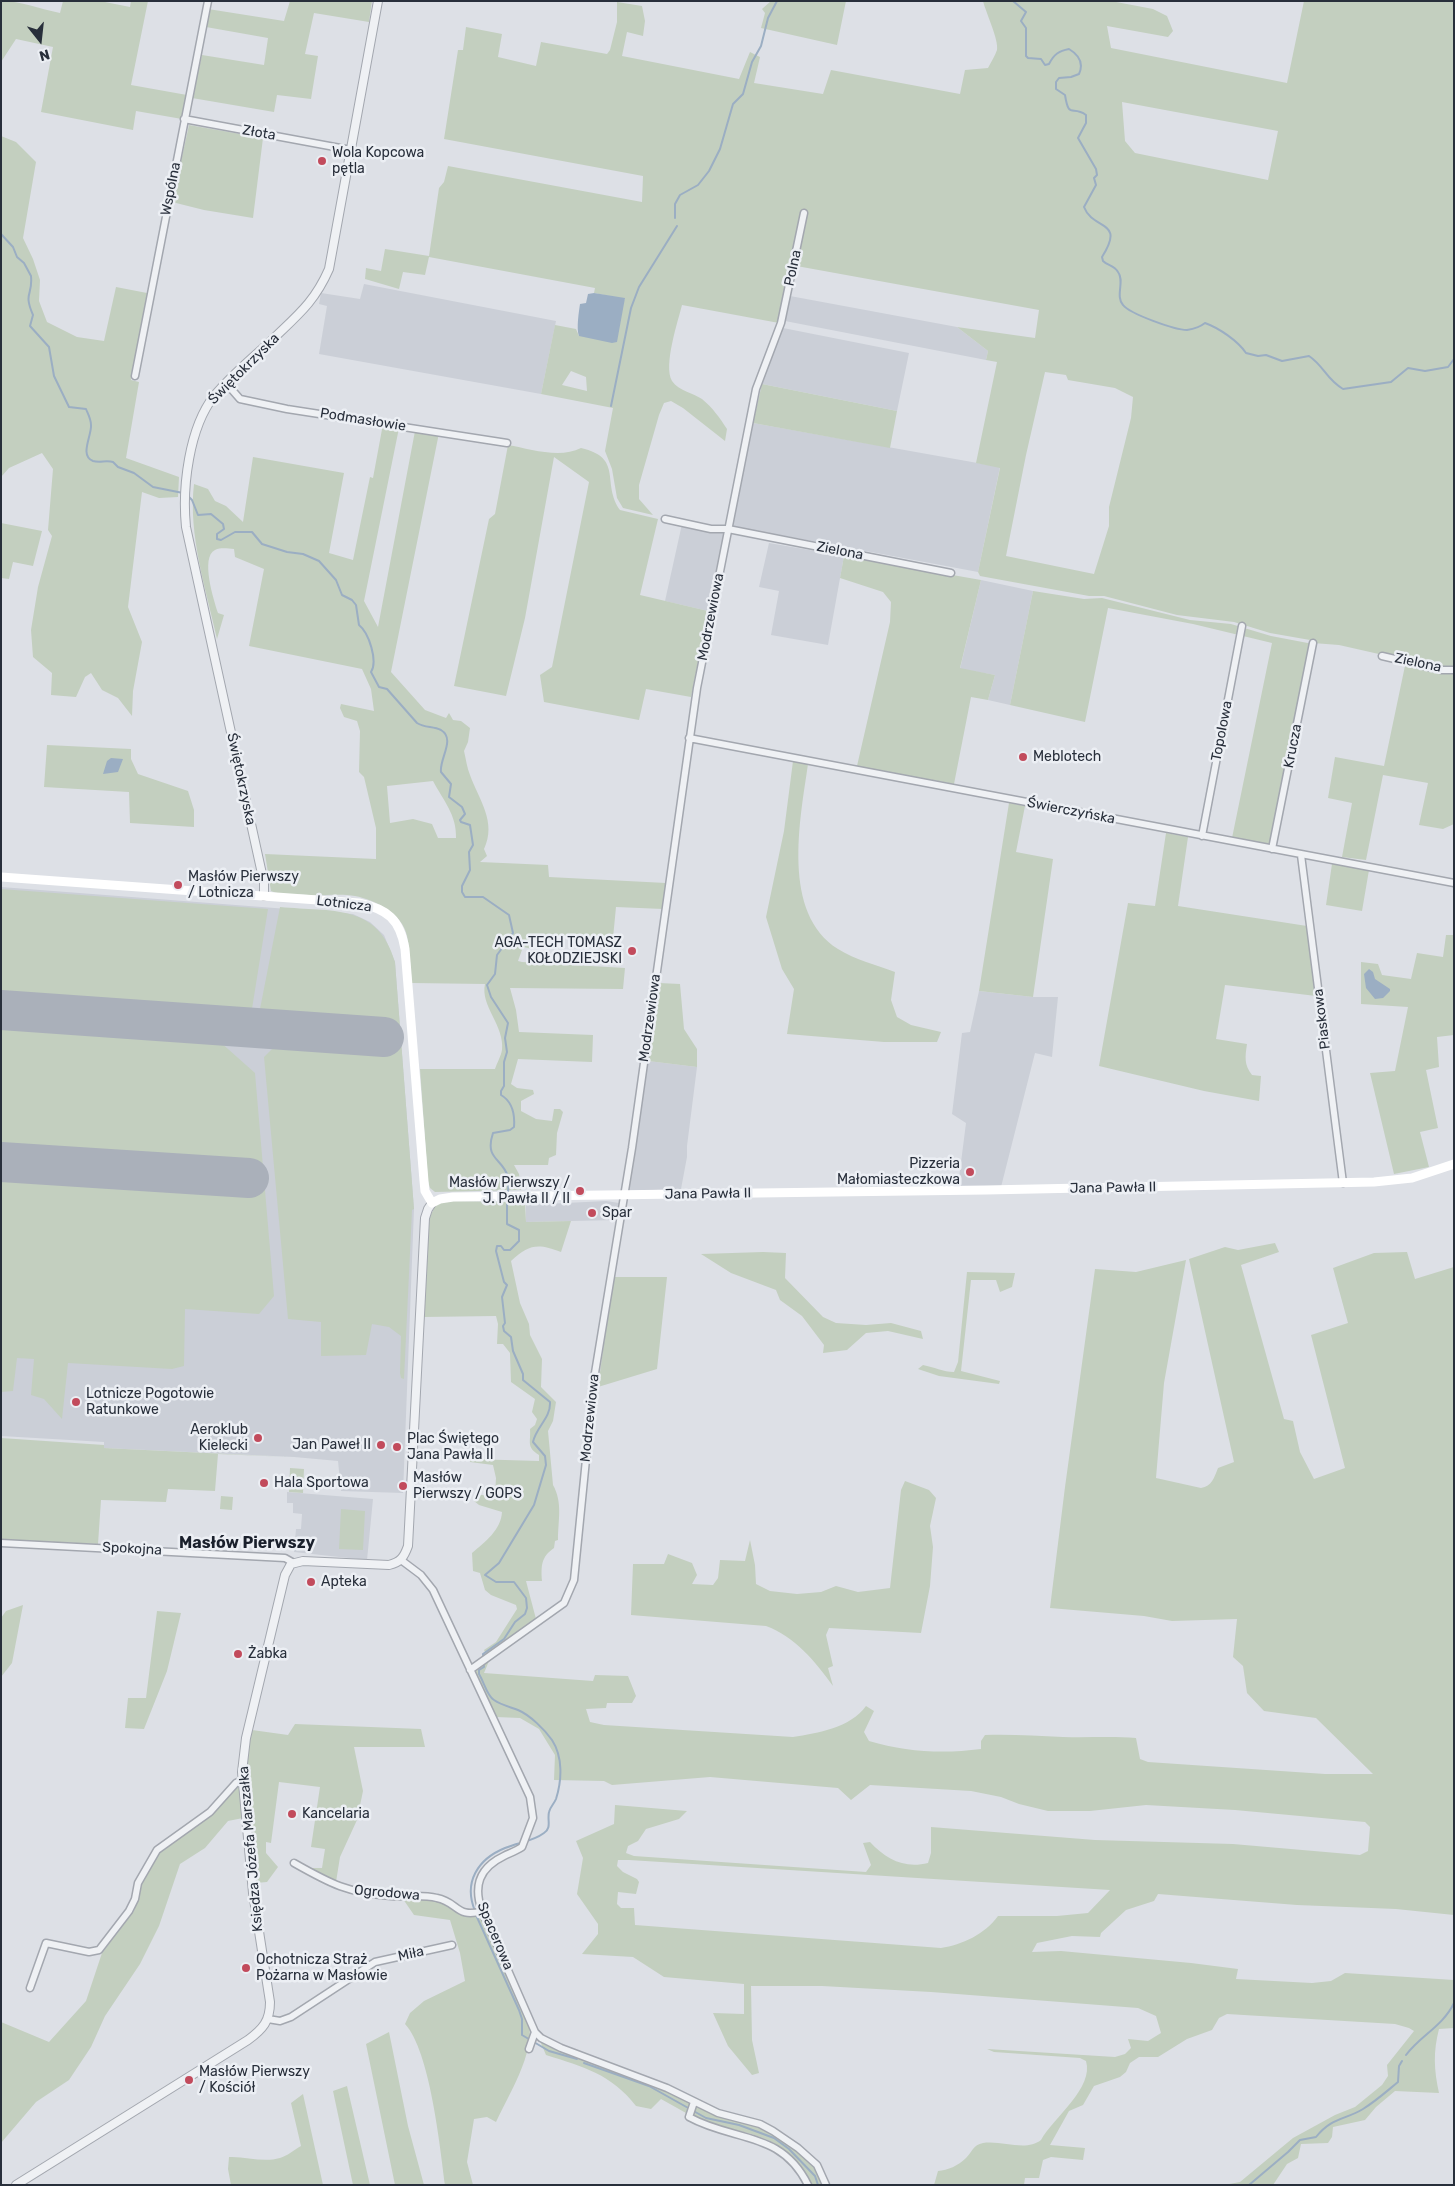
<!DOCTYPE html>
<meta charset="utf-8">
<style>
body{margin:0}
#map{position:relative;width:1455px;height:2186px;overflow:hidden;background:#dde0e6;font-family:Rubik,sans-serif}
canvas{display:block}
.frame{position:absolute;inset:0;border:2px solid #282f3b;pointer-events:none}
.north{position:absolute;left:15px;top:15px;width:50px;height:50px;-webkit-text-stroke:4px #eceff4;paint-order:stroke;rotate:164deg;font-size:14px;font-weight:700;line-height:20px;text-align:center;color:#282f3b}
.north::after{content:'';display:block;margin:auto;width:18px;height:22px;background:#282f3b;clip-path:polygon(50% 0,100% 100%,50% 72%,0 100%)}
</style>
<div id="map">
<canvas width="1455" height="2186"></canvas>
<div class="frame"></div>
<div class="north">N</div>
</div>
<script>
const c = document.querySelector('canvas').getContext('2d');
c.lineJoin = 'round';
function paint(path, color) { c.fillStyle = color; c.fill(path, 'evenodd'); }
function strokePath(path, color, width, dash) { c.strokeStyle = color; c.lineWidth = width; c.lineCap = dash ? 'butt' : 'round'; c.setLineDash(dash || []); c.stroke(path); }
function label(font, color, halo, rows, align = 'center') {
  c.font = font + ' Rubik,sans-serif'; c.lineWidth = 5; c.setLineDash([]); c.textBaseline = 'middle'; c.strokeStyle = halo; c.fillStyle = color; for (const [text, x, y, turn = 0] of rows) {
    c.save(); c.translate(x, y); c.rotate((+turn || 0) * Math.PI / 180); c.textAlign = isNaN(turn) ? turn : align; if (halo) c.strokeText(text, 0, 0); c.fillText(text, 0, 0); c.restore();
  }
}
const built = new Path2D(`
 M364,284L556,321L541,394L319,354L327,306L319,304L321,293L360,299Z
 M790,296L957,327L988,351L986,360L785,321Z
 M783,328L909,353L897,411L762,384Z
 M753,423L1000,467L978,572L732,526Z
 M682,524L725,533L708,611L665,601Z
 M769,543L844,556L828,645L771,635L779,591L759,587Z
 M981,580L1033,591L1010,705L988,700L995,675L960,669Z
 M1,887L353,914L370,922L384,935L395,962L414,1209L403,1493L341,1491L338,1461L294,1457L104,1448V1442L1,1436Z
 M979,991L1033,997H1058L1052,1057L1035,1053L1001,1187L958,1186L966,1123L952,1114L962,1033L970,1032Z
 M648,1061L697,1067L687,1146V1157L681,1189L627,1191Z
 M606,1201L619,1203L617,1220L526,1222V1205Z
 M287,1492L373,1499L367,1560L294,1552L296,1529H301L302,1514L293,1513V1503H287Z`);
const green = new Path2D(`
 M1,1C21,1 40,9 60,13L63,1H100L130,7L131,1H148L131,85L187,95L182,119L136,111L133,130L41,112L53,47L16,39L1,62Z
 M290,1H372L369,22L314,13L305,54L318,56L311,99L277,95L274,112L192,98L202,55L264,65L268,38L206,27L208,9L284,21Z
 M771,1H846L837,45L761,28L765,13L762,9Z
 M983,1H1111L1153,9L1167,16L1173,31L1168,37L1107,26L1111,48L1287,83L1304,1H1454V824L1443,829L1419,825L1428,783L1383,775L1366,860L1342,857L1352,803L1328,798L1335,757L1384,766L1406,661L1423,664L1339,645L1313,643L1310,640L1270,633L1234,622L1177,615L1104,596H1089L980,576L978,572L1000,468L976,463L997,362L986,360L988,351L957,327L1035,338L1039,310L791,265L779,323L682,305C678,321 663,366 672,381C679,391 693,393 702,399C712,407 720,418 727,429L725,441L683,408L671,401L664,403L659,415L639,485V499L653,515L623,508L617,498L612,469L605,451L613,408L541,394L555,325L576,329L579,336L625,299L594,293L595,288L429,257L425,275L403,272L399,289L365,279L366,268L381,271L385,249L429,256L439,188L444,182L448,166L642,202L643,176L444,139L458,50H463L466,27L502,34L498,57L536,66L541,42L607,54L610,50L617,22V2L642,6L645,21L643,36L627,32L622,56L739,79L750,52L760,57L754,83L823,94L831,70L960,94L965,70L988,68C991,62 995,56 997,50C999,40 986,13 983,1ZM1122,102L1278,131L1268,180L1135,153L1125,141ZM571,371L586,377L587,391L562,385ZM1045,372L1066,375L1068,380L1115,388L1133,397L1131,418L1109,507V526L1094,574L1006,556L1026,455Z
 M189,125L263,138L253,218L204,210L172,202Z
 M1,136L16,142L36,162L23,238L33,259L40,280L39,301L47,322L77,337L104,341L116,287L147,293L131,380L139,382L126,458L179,477L178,497L159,498L142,492L128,607L142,642L133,691L132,716L118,698L102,690L91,673L85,677L76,697L51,695L52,673L33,657L31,630L38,587L52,536L48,530L53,469L42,453L9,468L1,477Z
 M762,384L897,411L890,448L753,423Z
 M383,424L439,433L391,672L425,710L446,718L449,713L453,720L461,721L470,728L468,742L464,751C466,759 467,768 470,775C479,800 497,822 484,849L487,856L480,862L548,865L549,877L666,883L663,909L616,907L613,938L533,936V949L523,947L518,961L522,962L625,968L623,989L510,988L516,1010L519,1032L593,1035L592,1062L518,1059L511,1084L517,1088L533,1090L534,1094L521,1101V1111L536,1119L552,1121L554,1109H560L563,1112L557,1133L556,1155L549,1158L548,1165H514L519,1174L521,1190L435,1192L430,1188L428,1181L420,1069H495C497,1063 501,1056 502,1050C505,1026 480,1006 485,984L412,983C410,967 410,951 407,936C403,914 375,900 355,896C341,893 323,896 309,895C297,894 281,896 271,891L265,854L376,859V828L364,777L359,772L360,731L357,721L344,717L340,708L341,704L374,711L371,689L362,669L249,646L264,569L235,557L234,549C228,549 222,547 215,550C200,557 214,601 218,613L224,615L217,639C206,589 188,535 194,484L208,489L215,501L226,506L243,522L253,457L344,473L329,553L353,560L370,477L373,478ZM399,428L415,431L378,627L364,601ZM433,781C443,800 457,815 456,838H438L432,824L413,819L390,823L387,786Z
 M508,445C530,449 560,459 581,448C624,458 601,483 620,510L658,519L640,595L708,611L691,697L646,689L639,720L544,702L540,675L552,667L589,482L554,457L525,618L506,696L454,686L489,519L495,514Z
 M1,523L42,531L33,566L13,562L9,579L1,578Z
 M844,556L981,580L960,668L995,675L988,700L971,697L954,784L857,766L890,622L891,602L883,592L840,578Z
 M1033,591L1084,599L1102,598L1190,620L1231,624L1271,636L1313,644L1270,845L1232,838L1272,643L1193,624L1108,608L1085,722L1010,705Z
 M47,745L131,749V759L138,774L188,791L194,810V827L130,823L129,792L44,787Z
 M793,761L808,764C800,820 781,913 838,949C855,960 877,965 895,972L891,1000L897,1017L911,1025L941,1032L937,1042H884L787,1034L794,989L782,969L766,917L784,831Z
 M1009,803L1025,806L1016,852L1053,859L1033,997L979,991Z
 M1166,833L1188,837L1178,906L1307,926L1316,996L1225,985L1216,1039L1247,1044C1245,1057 1244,1065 1252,1075L1261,1076L1259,1101L1204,1091L1099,1066L1128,903L1155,906Z
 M1332,864L1369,870L1362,911L1326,905Z
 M1,889L268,909L251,1015L1,996Z
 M280,907C332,912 378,903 395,962L414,1209L412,1210L404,1379L401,1378L400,1373L401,1336L389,1327L372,1324L366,1355L321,1356V1322L288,1319L264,1057L276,1045L259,1014Z
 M1446,935H1454V1035L1437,1037L1439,1067L1426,1070L1438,1128L1420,1132L1429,1167L1394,1174L1370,1073L1395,1071L1408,1007L1361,1004V962L1378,964L1382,975L1411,979L1417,953L1443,957Z
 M659,983L680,984L684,1029L697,1049V1067L648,1061Z
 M1,1024L219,1041L255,1073L274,1296L259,1314L185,1309L184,1366L172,1369L68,1363L62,1419L44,1399L31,1395L34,1359L17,1358L13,1391L1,1392Z
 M442,1201L525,1202L526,1222L571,1221L561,1252C538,1243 529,1244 511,1261L520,1303L529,1324L530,1335L542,1359L541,1387L556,1402L553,1421L548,1431L553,1485C563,1503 558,1520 558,1540L555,1541L554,1548C541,1557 541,1566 542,1581H526L536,1619L487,1656L484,1650L496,1642L517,1609L516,1605L491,1595L485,1590L480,1573L473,1571L472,1553C485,1542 501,1530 502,1512L479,1505L474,1501L475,1495H495L496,1478L493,1465L470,1462L471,1459L539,1461V1455C526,1447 531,1442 530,1429L535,1425L537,1419L532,1412L535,1399L511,1382L510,1353L503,1344H497L498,1324L496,1316L423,1317L428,1221L435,1206Z
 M1275,1243L1279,1252L1241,1265L1284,1419L1293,1421L1300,1452L1314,1479L1345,1468L1311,1335L1348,1323L1333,1268L1374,1253L1407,1252L1415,1279L1454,1267V1915L1396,1909L1297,1905L1158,1894L1154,1901L1126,1910L1101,1933L1100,1937L1072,1936L1037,1943L1032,1952L1061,1951L1191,1963L1238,1969L1236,1979L1312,1983L1331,1981L1345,1973L1454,1980V2028L1439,2029C1433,2052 1434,2070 1439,2093L1395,2091L1376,2107L1365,2120L1333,2127L1332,2137L1328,2143L1301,2144L1298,2158L1287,2164L1273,2185H1224L1240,2182L1293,2138L1335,2115L1355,2107L1382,2085L1388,2076L1387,2065L1414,2031L1409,2028L1395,2024L1227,2014L1219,2018L1212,2030L1187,2039L1158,2057H1139L1130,2063L1126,2072L1120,2077L1094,2086L1083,2105L1069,2111L1050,2145L1085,2148L1083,2160L1051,2157L1043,2160L1039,2178H1025L1024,2185H934L938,2171C948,2170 958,2166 966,2158C972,2152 973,2145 983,2143C1002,2140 1026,2152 1041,2140C1054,2117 1094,2088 1086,2061L1080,2058L994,2052L987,2049L1115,2057L1125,2054L1131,2048L1128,2039L1148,2041L1161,2033L1156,2016L1138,2008L931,1992L822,1986H751L752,2040L759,2073L752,2075L728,2046L713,2013L744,2014V1984L664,1977L633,1957L582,1954L598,1934V1924L577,1894L583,1858L576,1841L614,1824L615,1805L687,1811L679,1819L646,1829L638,1841L628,1846L626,1853L634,1856L866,1872L871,1865L863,1843L870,1842C886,1859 904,1869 928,1863L931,1853V1827L1095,1840L1233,1844L1360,1855L1368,1851L1370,1827L1365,1822L1235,1810L1146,1805L1090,1811H1048L1019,1804L1001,1797L971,1791L870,1785L851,1800L838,1788L710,1777L612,1785L604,1781L554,1780L555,1755L539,1729L520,1718L496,1717L475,1672L489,1661L484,1673L593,1681L595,1675L628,1676L636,1696L632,1703H607L606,1708L586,1709L590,1722L604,1725L793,1737C818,1733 850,1728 866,1706L874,1711L864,1732L869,1741C906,1752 943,1754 981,1749V1741L985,1735C1011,1734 1037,1736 1063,1737C1087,1738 1111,1736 1136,1738L1140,1759L1148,1762L1325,1774H1373L1316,1718L1264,1711L1247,1693L1243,1666L1233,1657L1237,1619L1172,1621L1144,1616L1050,1608L1065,1487L1095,1269L1136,1272L1186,1260L1164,1383L1156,1478L1201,1488C1212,1486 1214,1478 1218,1468L1234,1462L1189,1259L1225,1247L1238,1250ZM618,1860H629L1110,1890L1088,1913L1057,1916H998C985,1934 962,1945 941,1948L635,1925L634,1908H621L617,1904L618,1892L636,1894L639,1882L637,1879L623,1872L617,1866Z
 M763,1252L786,1253L785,1278L823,1317L836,1323L866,1325L891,1323L921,1331L923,1339L888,1331L866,1333L847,1350L823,1353L824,1345L802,1316L780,1300L776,1290L731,1273L701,1254Z
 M967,1272L1015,1273L1012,1287L1000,1292L996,1280H971L961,1371L1000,1381L999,1384L939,1376L918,1369L923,1365C934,1367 943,1372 954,1372L958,1362Z
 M613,1277H667L657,1369L598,1387Z
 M1,1438L104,1445V1448L289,1457L218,1454L215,1491L168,1489L166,1502L101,1500L98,1544L12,1540L1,1539Z
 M290,1468L304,1469L303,1493L289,1492Z
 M905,1481L929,1490L936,1498L930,1526L933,1547L930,1586L921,1633L829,1628L826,1635L833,1666L828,1668L833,1686C816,1662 794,1636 766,1626L631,1615L633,1564H664L668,1554L692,1563L697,1575L692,1584L713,1585L718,1578L720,1560L745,1561L750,1540L755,1565L756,1584L770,1591L797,1594L821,1592L836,1586L858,1592L890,1588L901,1490Z
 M221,1496L233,1497L232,1510L220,1509Z
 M341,1509L365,1511L363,1550L339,1549Z
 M23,1605L12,1663L1,1677V1618L6,1611Z
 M157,1611L181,1613L167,1671L144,1729L125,1728L128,1698H146Z
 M295,1724L421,1729L425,1747H354L363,1791L357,1820L340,1857L336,1882L308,1868H322L325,1849L311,1847L320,1787L279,1782L271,1843L266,1842V1853L278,1867L267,1882L256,1883C251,1835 239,1777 252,1730L288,1735Z
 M240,1785L243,1818L228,1821L205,1848L180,1864L159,1926L140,1964L105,2016L91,2047L69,2080L36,2102L1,2143V2022L49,2042L86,2001L102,1953L134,1911L142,1884L159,1853L211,1814Z
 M403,1899C414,1898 431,1897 442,1901C458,1908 461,1919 481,1913L529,2024C535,2053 508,2096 496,2122L487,2117L474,2119L467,2162L473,2185H445C440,2146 430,2051 405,2024L410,2013L424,2001L465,1981L460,1953L450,1920L414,1915Z
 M389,2032L408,2126L424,2185H395L366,2044Z
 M540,2041L682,2097L690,2102L686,2113L661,2099L651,2109L636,2106C611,2074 584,2067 546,2055Z
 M347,2086L370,2185H353L333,2091Z
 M303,2094L323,2185H231L228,2169L229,2157C245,2156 263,2163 280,2158C287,2156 294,2150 301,2146L291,2103Z
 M695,2105L768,2131L797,2150L815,2166L823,2185H810C803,2171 786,2149 772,2142C747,2129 716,2129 691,2115Z`);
const water = new Path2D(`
 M594,293L625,298L617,342L612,343L579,336C576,329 579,311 580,304L586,303L588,294Z
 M111,758L123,759L118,772L103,774L107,761Z
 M1369,969L1373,972L1375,979L1390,989V991L1383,998L1375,999L1366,988L1364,974Z`);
const stream = new Path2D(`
 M1013,1L1026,12L1021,21L1026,28V56L1028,58L1041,59L1045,65L1049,64C1054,54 1059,51 1069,49C1079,55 1084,63 1079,74L1071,77L1059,78L1056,82V89L1065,95C1069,120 1072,105 1086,115V123L1078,138L1096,169L1097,175L1094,178L1096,185L1084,207C1093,231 1126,219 1102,257L1103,261C1108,266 1114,265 1118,272C1125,281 1115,296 1123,305C1130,314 1175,330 1187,330C1193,329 1200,327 1205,323C1219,328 1238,341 1246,353L1258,356L1266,355L1282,361L1309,356C1324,366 1326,379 1343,389L1391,382L1408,368L1425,371L1448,367L1454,359
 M1,147V155
 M675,218V204L680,195L698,185L709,171L720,149L733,104L743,94L752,62L761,46L768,18L777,1
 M1,234L13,247L17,257L24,263L31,276C33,296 23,292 33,315L30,326L49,347L54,376L69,407L86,409C88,414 91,419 91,425C92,435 79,456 93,461C100,463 106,460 113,462L118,467L134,473L153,487L183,493
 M611,406L631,308L639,287L677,226
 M187,495L192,500L198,515L211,514L223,524L224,529L217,534V539L221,540L235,532H252L262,544L287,552L303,554L319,561L336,580L342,595L352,600L356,605L359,625C369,633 378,661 371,672L379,687L387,689L417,723C425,728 433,726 441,730C456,739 439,759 441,772L451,784L449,797L462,807L465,814L460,820L461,822L470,825L473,845L469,852L470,870L462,886V892L465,897H483L509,915L513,933L497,955L495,974L487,985L491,997L508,1023L505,1038L507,1052L504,1062V1086L501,1091V1095C513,1102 515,1114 514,1127L510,1130L493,1133C484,1160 503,1158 508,1177C509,1182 508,1188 508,1193
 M475,1911C463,1882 478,1859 505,1848C519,1842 532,1842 544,1833C552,1828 547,1820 549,1812C550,1807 554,1804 556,1799C562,1780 563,1757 552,1740C545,1730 530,1715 518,1710C510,1707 501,1705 494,1700C487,1696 484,1682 479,1674V1670L484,1667L483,1654L504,1639L515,1622L525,1614L527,1608L526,1598L514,1582H496L485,1575L499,1563L534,1505L546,1465L545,1456L533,1442C536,1427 551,1418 550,1402L523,1380V1374L513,1351L511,1337L504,1331L503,1326L505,1323L502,1297L507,1285L504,1282L496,1251L497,1246H501L504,1250H510L519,1241V1230L507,1224V1198
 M476,1915L519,2010L522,2019V2035L549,2051L577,2059
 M1406,2055C1420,2036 1443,2026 1454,2003
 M584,2063L649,2086L706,2118L739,2125L774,2138L789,2149L815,2176L818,2185
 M1249,2185L1288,2152L1300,2140L1316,2137C1332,2117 1345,2120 1363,2109C1376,2101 1387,2091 1398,2082L1399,2066L1402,2061`);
const runway = new Path2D(`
 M1,1010L384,1037
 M1,1162L249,1178`);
const minor = new Path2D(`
 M184,119L351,150
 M135,376L208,1
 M226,383L240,399L287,409L507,443
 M665,519L711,529H728L951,573
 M1382,656L1442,670H1454
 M689,738L1454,883
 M1202,836L1242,626
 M1272,849L1313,643
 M1301,855L1343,1183
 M1,1543L285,1558L292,1562
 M401,1560L421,1575L433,1590L530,1797L533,1818L522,1847C516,1851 510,1853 504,1856C479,1868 473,1886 482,1911L535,2032L541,2038L561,2048L667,2088L718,2113L760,2124L773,2131L798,2148L817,2165L826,2185
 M470,1670L564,1603L574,1580L594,1379L632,1148L697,688L756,389L781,323L804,213
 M294,1863C331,1884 348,1893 391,1896C406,1897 422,1894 437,1898C458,1902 457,1919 482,1911
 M30,1988L46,1943L89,1952L99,1950L129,1911L135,1899L138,1883L157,1850L210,1812L236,1783L242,1780
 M268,2019L280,2021L291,2017L375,1962L452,1945
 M529,2049L535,2032
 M694,2102L689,2117C734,2142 781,2130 808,2185`);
const tertiary = new Path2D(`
 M264,896V883L186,527C182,487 189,428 214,396C232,374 255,356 275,337C299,314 315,301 329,269L378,1
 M16,2185L248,2040C263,2029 270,2021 270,2002L253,1893L242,1772L246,1738L285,1575L291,1564L303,1561L389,1565C401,1562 404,1557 408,1546L425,1218L428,1209L432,1203`);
const secondary = new Path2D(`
 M1,877L359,903C387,909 400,919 405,949L424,1181L425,1191L432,1203L440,1199L453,1197L986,1190L1374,1182L1412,1178L1454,1164`);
const markers = [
 [322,161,5,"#c24b5c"],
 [1023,757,5,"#c24b5c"],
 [178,885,5,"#c24b5c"],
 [632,951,5,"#c24b5c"],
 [970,1172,5,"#c24b5c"],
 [580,1191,5,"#c24b5c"],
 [592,1213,5,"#c24b5c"],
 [76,1402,5,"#c24b5c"],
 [258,1438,5,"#c24b5c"],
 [381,1445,5,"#c24b5c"],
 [397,1447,5,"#c24b5c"],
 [264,1483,5,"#c24b5c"],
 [403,1486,5,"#c24b5c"],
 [311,1582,5,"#c24b5c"],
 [238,1654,5,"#c24b5c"],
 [292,1814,5,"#c24b5c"],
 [246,1968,5,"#c24b5c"],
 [189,2080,5,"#c24b5c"]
];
const streetNames = [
 ["Złota",259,133,10],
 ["Wspólna",171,189,-79],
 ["Polna",793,268,-78],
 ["Świętokrzyska",244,369,-45],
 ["Podmasłowie",363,420,9],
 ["Zielona",840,551,11],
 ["Modrzewiowa",711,617,-79],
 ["Zielona",1418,663,12],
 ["Topolowa",1222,731,-79],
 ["Krucza",1293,746,-79],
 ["Świętokrzyska",241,779,78],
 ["Świerczyńska",1071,811,11],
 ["Lotnicza",344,904,7],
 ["Modrzewiowa",650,1018,-82],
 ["Piaskowa",1322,1019,-97],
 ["Jana Pawła II",1113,1188,-1],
 ["Jana Pawła II",708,1194,-1],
 ["Modrzewiowa",590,1418,-84],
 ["Spokojna",132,1549,3],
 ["Księdza Józefa Marszałka",251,1849,-95],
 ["Ogrodowa",387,1893,5],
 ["Spacerowa",495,1936,67],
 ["Miła",411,1954,-12]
];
const poiNames = [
 ["Wola Kopcowa",332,153],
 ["pętla",332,169],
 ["Meblotech",1033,757],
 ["Masłów Pierwszy",188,877],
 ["/ Lotnicza",188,893],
 ["AGA-TECH TOMASZ",622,943,"right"],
 ["KOŁODZIEJSKI",622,959,"right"],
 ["Pizzeria",960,1164,"right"],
 ["Małomiasteczkowa",960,1180,"right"],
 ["Masłów Pierwszy /",570,1183,"right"],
 ["J. Pawła II / II",570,1199,"right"],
 ["Spar",602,1213],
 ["Lotnicze Pogotowie",86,1394],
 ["Ratunkowe",86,1410],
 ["Aeroklub",248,1430,"right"],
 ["Kielecki",248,1446,"right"],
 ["Plac Świętego",407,1439],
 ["Jana Pawła II",407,1455],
 ["Jan Paweł II",371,1445,"right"],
 ["Masłów",413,1478],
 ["Pierwszy / GOPS",413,1494],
 ["Hala Sportowa",274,1483],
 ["Apteka",321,1582],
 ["Żabka",248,1654],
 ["Kancelaria",302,1814],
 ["Ochotnicza Straż",256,1960],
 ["Pożarna w Masłowie",256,1976],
 ["Masłów Pierwszy",199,2072],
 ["/ Kościół",199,2088]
];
const quarterNames = [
 ["Masłów Pierwszy",247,1543]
];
paint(built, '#cbcfd7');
paint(green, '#c3cfbf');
paint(water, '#9baec3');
strokePath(stream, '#9baec3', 2);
strokePath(runway, '#aab0ba', 40);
strokePath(minor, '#a3a7af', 9);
strokePath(tertiary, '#a3a7af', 10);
strokePath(minor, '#eff1f4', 6);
strokePath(tertiary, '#eff1f4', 8);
strokePath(secondary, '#fff', 9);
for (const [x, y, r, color] of markers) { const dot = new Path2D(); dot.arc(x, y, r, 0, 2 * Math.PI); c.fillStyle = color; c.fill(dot); strokePath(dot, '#eceff4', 2); }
label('14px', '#282f3b', '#eceff4', streetNames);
label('14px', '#282f3b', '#eceff4', poiNames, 'left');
label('bold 16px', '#1a202c', '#eceff4', quarterNames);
</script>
